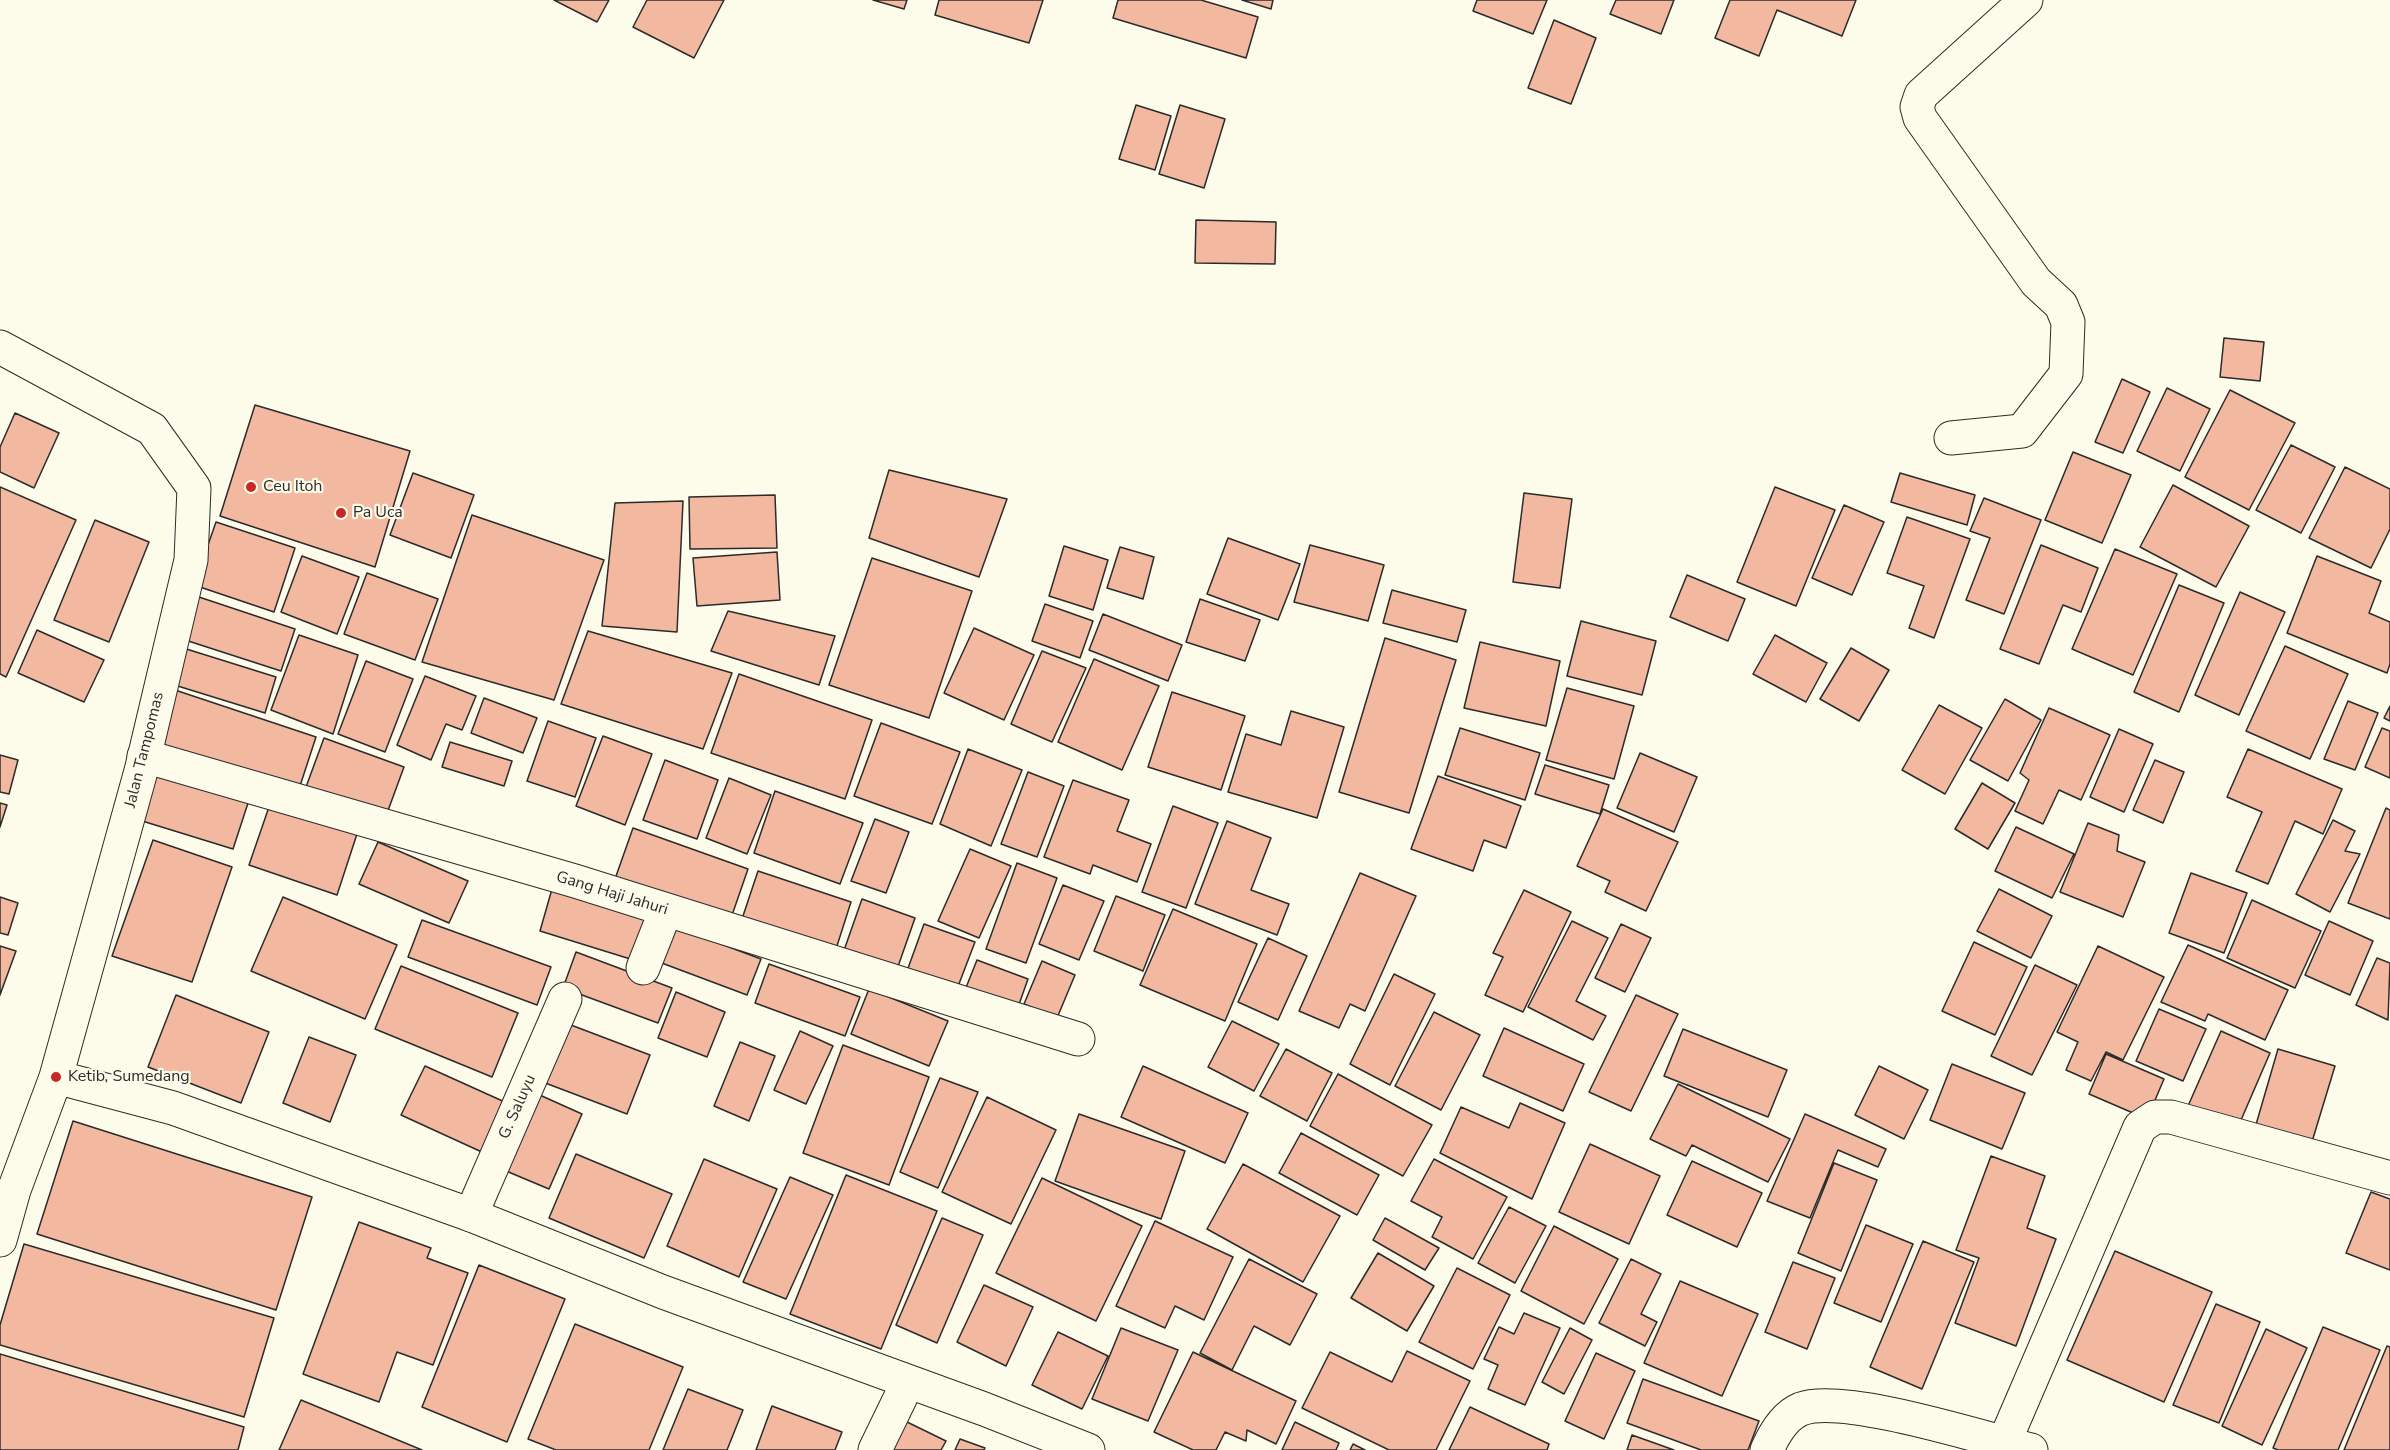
<!DOCTYPE html>
<style>
body{margin:0}
canvas{display:block;background:#fdfbea}
</style>
<canvas width="2390" height="1450"></canvas>
<script>
const c = document.querySelector('canvas').getContext('2d');
c.lineJoin = 'round';
function paint(path, color) { c.fillStyle = color; c.fill(path, 'evenodd'); }
function strokePath(path, color, width, dash) { c.strokeStyle = color; c.lineWidth = width; c.lineCap = dash ? 'butt' : 'round'; c.setLineDash(dash || []); c.stroke(path); }
function label(font, color, halo, rows, align = 'center') {
  c.font = font + ' "Nunito Sans",sans-serif'; c.lineWidth = 4.5; c.setLineDash([]); c.textBaseline = 'middle'; c.strokeStyle = halo; c.fillStyle = color; for (const [text, x, y, turn = 0] of rows) {
    c.save(); c.translate(x, y); c.rotate((+turn || 0) * Math.PI / 180); c.textAlign = isNaN(turn) ? turn : align; if (halo) c.strokeText(text, 0, 0); c.fillText(text, 0, 0); c.restore();
  }
}
const building = new Path2D(`
 M554,0H609L597,22Z
 M647,0H724L694,58L633,27Z
 M873,0H907L904,9Z
 M939,0H1043L1029,43L935,15Z
 M1118,0H1201L1258,17L1246,58L1113,18Z
 M1242,0H1273L1271,9Z
 M1477,0H1547L1533,34L1473,11Z
 M1616,0H1674L1661,34L1610,14Z
 M1730,0H1856L1842,36L1777,10L1759,56L1715,38Z
 M1554,20L1596,38L1571,104L1528,88Z
 M1136,105L1171,116L1155,170L1119,159Z
 M1180,105L1225,119L1204,188L1159,174Z
 M1196,220L1276,222L1275,264L1195,263Z
 M2224,338L2264,342L2260,381L2220,377Z
 M2122,379L2150,392L2123,453L2095,442Z
 M2167,388L2210,409L2180,471L2137,451Z
 M2230,390L2295,423L2249,510L2185,477Z
 M255,405L410,451L375,567L220,516Z
 M15,413L59,433L34,488L0,472V447Z
 M2291,445L2335,467L2301,533L2256,510Z
 M2073,452L2131,475L2102,543L2045,520Z
 M2345,467L2390,489V529L2371,568L2309,538Z
 M889,470L1007,499L979,577L869,538Z
 M413,473L474,495L451,558L390,535Z
 M1900,473L1975,495L1967,525L1891,502Z
 M2173,485L2249,526L2216,587L2140,547Z
 M0,487L76,520L6,677L0,674Z
 M1775,487L1835,510L1796,606L1737,582Z
 M1524,493L1572,499L1560,588L1513,582Z
 M775,495L777,548L690,549L689,497Z
 M1984,498L2041,520L2004,614L1966,600L1990,538L1970,531Z
 M683,501L677,632L602,626L615,503Z
 M1844,505L1884,522L1852,595L1812,578Z
 M472,515L604,560L554,700L422,662Z
 M1907,517L1970,539L1934,638L1909,628L1924,586L1887,573Z
 M95,520L149,542L109,642L54,620Z
 M216,522L295,548L274,612L194,585Z
 M1228,538L1300,564L1278,620L1207,594Z
 M1310,545L1384,565L1368,621L1294,602Z
 M2041,545L2098,568L2081,612L2063,605L2039,664L2000,649Z
 M1064,546L1108,560L1093,610L1049,596Z
 M1120,547L1154,557L1143,599L1107,588Z
 M2115,549L2177,574L2133,675L2072,649Z
 M777,552L780,600L697,606L693,558Z
 M302,556L359,577L337,634L281,612Z
 M2317,556L2381,581L2369,613L2390,622V664L2387,673L2287,633Z
 M872,558L972,591L929,718L829,685Z
 M367,573L438,599L415,660L344,634Z
 M1687,575L1745,599L1728,641L1670,617Z
 M2179,585L2224,603L2179,712L2134,692Z
 M1392,590L1466,610L1457,642L1383,623Z
 M2240,592L2285,612L2239,715L2195,695Z
 M193,595L295,629L281,671L179,638Z
 M1200,599L1260,620L1245,661L1186,642Z
 M1045,604L1093,621L1080,658L1032,641Z
 M728,611L835,636L819,685L711,651Z
 M1103,614L1182,645L1168,681L1089,650Z
 M1581,621L1656,641L1642,695L1567,676Z
 M974,628L1034,655L1004,720L944,693Z
 M37,630L104,660L84,702L18,673Z
 M588,631L732,673L703,749L561,704Z
 M299,635L358,655L333,734L271,710Z
 M1775,635L1827,663L1806,702L1753,674Z
 M1385,638L1456,660L1409,813L1339,792Z
 M1480,642L1560,661L1546,726L1464,708Z
 M2285,646L2348,674L2310,759L2246,731Z
 M180,647L276,677L265,713L168,683Z
 M1851,648L1889,670L1859,721L1820,699Z
 M1042,651L1086,668L1052,742L1011,724Z
 M1094,659L1159,686L1122,770L1058,742Z
 M366,661L413,679L385,752L338,734Z
 M739,674L872,720L845,799L711,753Z
 M425,676L476,696L462,730L446,724L431,760L397,745Z
 M1567,688L1634,706L1614,779L1546,760Z
 M172,689L316,737L299,789L155,746Z
 M1172,692L1245,716L1221,790L1148,767Z
 M484,698L537,718L523,753L471,733Z
 M2005,699L2041,720L2008,781L1970,760Z
 M2348,701L2378,713L2355,770L2324,759Z
 M1939,705L1982,728L1945,794L1902,770Z
 M2390,706V721L2384,718Z
 M2049,708L2110,735L2081,800L2059,790L2043,824L2015,811L2029,780L2020,773Z
 M1291,711L1344,727L1317,818L1228,792L1246,734L1281,745Z
 M548,721L596,738L575,797L527,781Z
 M881,723L960,752L932,824L854,796Z
 M1460,728L1540,753L1525,800L1445,775Z
 M2382,728L2390,731V778L2365,767Z
 M2119,729L2153,744L2124,812L2090,797Z
 M603,736L652,754L625,825L576,806Z
 M324,738L404,767L386,816L306,787Z
 M450,742L512,761L504,786L442,767Z
 M968,749L1022,770L991,846L940,824Z
 M2248,749L2342,789L2323,834L2295,821L2268,884L2236,871L2262,812L2227,797Z
 M1640,753L1697,777L1674,832L1617,808Z
 M0,755L18,760L9,794L0,792Z
 M665,760L718,780L697,839L643,820Z
 M2155,760L2184,772L2163,823L2133,810Z
 M1545,765L1609,785L1600,814L1535,794Z
 M155,767L250,797L233,849L139,820Z
 M1028,772L1064,786L1037,857L1001,844Z
 M1438,776L1521,806L1506,848L1484,840L1473,871L1411,849Z
 M729,778L771,795L747,854L706,838Z
 M1073,780L1129,800L1117,831L1151,844L1137,882L1093,865L1090,874L1044,857Z
 M1982,783L2015,803L1988,849L1955,829Z
 M775,791L863,823L840,884L754,853Z
 M0,803L7,805L0,827Z
 M270,804L357,834L337,895L249,865Z
 M1173,806L1218,823L1186,908L1142,892Z
 M2386,808L2390,810V919L2348,903Z
 M1603,809L1678,842L1646,911L1605,892L1610,881L1577,866Z
 M875,819L909,832L886,893L851,881Z
 M2333,820L2355,831L2345,851L2360,854L2330,912L2296,894Z
 M1227,821L1271,838L1251,890L1289,904L1277,935L1195,904Z
 M2088,823L2119,835L2117,851L2145,862L2123,917L2060,892Z
 M2016,827L2074,854L2052,898L1995,871Z
 M633,828L748,869L730,921L615,879Z
 M153,840L232,867L192,982L112,956Z
 M378,842L468,881L449,923L359,884Z
 M970,849L1011,866L979,938L938,921Z
 M1017,863L1057,878L1026,963L986,949Z
 M758,871L851,902L836,949L742,919Z
 M1360,873L1416,896L1365,1011L1350,1004L1339,1028L1299,1011Z
 M2191,873L2247,893L2224,953L2169,933Z
 M1063,885L1104,901L1079,960L1039,944Z
 M552,889L654,920L640,962L540,931Z
 M1999,889L2052,916L2031,958L1977,931Z
 M1524,890L1571,912L1523,1012L1485,995L1503,957L1493,953Z
 M1116,896L1165,915L1143,971L1094,951Z
 M0,897L18,903L8,935L0,933Z
 M283,897L397,945L365,1019L251,971Z
 M862,899L915,918L895,975L842,956Z
 M2252,900L2321,931L2295,988L2227,958Z
 M1173,909L1257,944L1225,1021L1140,985Z
 M422,920L551,967L537,1005L408,957Z
 M1572,921L1608,938L1576,1001L1606,1016L1593,1040L1528,1007Z
 M2329,921L2373,941L2350,995L2305,975Z
 M665,923L761,959L747,995L651,959Z
 M924,924L975,942L957,989L907,971Z
 M1621,924L1651,938L1625,992L1595,978Z
 M1268,938L1307,956L1278,1020L1238,1002Z
 M1974,942L2027,967L1995,1035L1942,1011Z
 M2188,945L2288,990L2265,1040L2208,1014L2205,1021L2161,1002Z
 M0,946L16,951L0,995Z
 M2098,946L2164,977L2123,1060L2106,1052L2091,1081L2066,1070L2078,1042L2057,1032Z
 M576,952L672,988L658,1023L563,988Z
 M2377,958L2390,963L2388,1020L2356,1005Z
 M977,960L1028,979L1017,1010L965,990Z
 M1042,961L1075,975L1057,1018L1024,1004Z
 M769,964L860,997L845,1036L755,1003Z
 M2035,965L2077,985L2032,1075L1991,1056Z
 M401,966L518,1013L492,1077L375,1029Z
 M1394,974L1435,994L1390,1085L1350,1064Z
 M869,989L948,1021L929,1066L851,1034Z
 M676,992L725,1012L707,1057L658,1038Z
 M176,995L269,1032L241,1103L148,1067Z
 M1636,995L1678,1014L1631,1111L1589,1092Z
 M2159,1009L2206,1029L2183,1081L2136,1061Z
 M1434,1012L1480,1035L1441,1110L1395,1086Z
 M1232,1021L1279,1044L1254,1091L1208,1067Z
 M563,1022L650,1055L627,1114L540,1081Z
 M1504,1028L1584,1064L1563,1111L1483,1076Z
 M1683,1029L1787,1070L1768,1117L1664,1076Z
 M800,1031L833,1046L806,1104L774,1090Z
 M2221,1031L2270,1053L2238,1127L2188,1106Z
 M309,1037L356,1055L330,1122L283,1103Z
 M740,1042L775,1056L749,1121L714,1106Z
 M843,1045L929,1077L889,1185L803,1153Z
 M1286,1049L1332,1073L1307,1121L1260,1096Z
 M2278,1049L2335,1066L2311,1145L2255,1128Z
 M2106,1054L2164,1079L2147,1119L2089,1094Z
 M1952,1064L2025,1093L2002,1149L1930,1120Z
 M425,1066L507,1103L484,1153L401,1115Z
 M1143,1066L1248,1113L1225,1163L1121,1117Z
 M1879,1066L1928,1090L1904,1139L1855,1115Z
 M1338,1074L1432,1125L1403,1176L1310,1126Z
 M940,1078L978,1092L938,1188L900,1172Z
 M1678,1084L1790,1139L1768,1182L1692,1145L1686,1156L1650,1139Z
 M533,1092L582,1114L549,1189L499,1168Z
 M987,1097L1056,1130L1011,1224L942,1192Z
 M1520,1103L1565,1123L1532,1199L1440,1153L1461,1107L1509,1128Z
 M1079,1114L1185,1151L1161,1219L1055,1181Z
 M1805,1114L1886,1149L1878,1167L1838,1150L1810,1218L1767,1201Z
 M73,1121L312,1197L276,1310L37,1234Z
 M1301,1133L1379,1175L1357,1215L1279,1173Z
 M1590,1144L1660,1176L1629,1244L1559,1212Z
 M576,1154L672,1194L644,1258L549,1218Z
 M1991,1156L2045,1176L2027,1228L2056,1239L2016,1346L1955,1323L1979,1258L1956,1250Z
 M704,1159L777,1189L739,1277L667,1246Z
 M1434,1159L1507,1197L1473,1259L1432,1237L1442,1217L1411,1201Z
 M1692,1161L1762,1193L1737,1247L1667,1215Z
 M1834,1163L1877,1180L1841,1271L1798,1253Z
 M1243,1164L1340,1216L1303,1282L1207,1229Z
 M846,1175L937,1211L881,1349L790,1314Z
 M790,1177L833,1195L786,1299L743,1282Z
 M1042,1178L1142,1226L1096,1321L996,1273Z
 M2371,1192L2390,1199V1270L2346,1253Z
 M1509,1207L1546,1226L1515,1283L1478,1263Z
 M942,1218L983,1235L937,1343L896,1325Z
 M1385,1218L1439,1248L1425,1270L1373,1240Z
 M1155,1221L1233,1257L1204,1320L1175,1306L1165,1328L1116,1306Z
 M359,1222L431,1248L427,1258L468,1273L433,1365L397,1352L379,1402L303,1374Z
 M1866,1225L1913,1244L1881,1322L1834,1303Z
 M1554,1226L1618,1259L1584,1324L1521,1291Z
 M1923,1241L1974,1262L1922,1389L1870,1367Z
 M24,1244L274,1318L244,1417L0,1345V1325Z
 M2115,1251L2212,1292L2164,1402L2067,1360Z
 M1378,1253L1434,1286L1407,1331L1351,1298Z
 M1249,1259L1317,1294L1290,1345L1254,1326L1232,1370L1200,1353Z
 M1631,1259L1661,1274L1641,1314L1657,1322L1645,1346L1599,1323Z
 M1793,1262L1835,1278L1807,1349L1765,1332Z
 M479,1265L565,1299L507,1442L422,1407Z
 M1457,1268L1510,1295L1473,1369L1419,1342Z
 M1680,1281L1758,1314L1722,1396L1644,1363Z
 M984,1285L1033,1307L1006,1366L957,1342Z
 M2216,1304L2260,1322L2219,1423L2173,1405Z
 M1524,1313L1560,1328L1525,1405L1488,1389L1498,1365L1484,1359L1499,1327L1514,1334Z
 M575,1324L683,1367L649,1450H556L528,1439Z
 M2323,1327L2380,1350L2338,1450H2278L2273,1448Z
 M1121,1328L1178,1350L1148,1421L1092,1399Z
 M1570,1328L1592,1340L1564,1394L1542,1382Z
 M2266,1329L2307,1348L2262,1445L2222,1426Z
 M1058,1332L1108,1356L1082,1409L1032,1385Z
 M2387,1346L2390,1347V1450H2344Z
 M1407,1351L1470,1381L1436,1450H1389L1302,1408L1330,1352L1392,1382Z
 M1193,1352L1296,1401L1276,1444L1247,1430L1246,1441L1225,1432L1216,1450H1193L1154,1432Z
 M1596,1353L1635,1371L1604,1439L1565,1421Z
 M0,1354L244,1427L238,1450H0Z
 M1643,1379L1759,1421L1748,1450H1701L1627,1423Z
 M688,1389L743,1410L727,1450H663Z
 M301,1400L422,1450H279Z
 M772,1406L842,1432L835,1450H756Z
 M1470,1407L1549,1444L1547,1450H1449Z
 M905,1421L946,1441L941,1450H891Z
 M1295,1422L1339,1443L1336,1450H1282Z
 M1632,1435L1674,1450H1627Z
 M960,1439L985,1448L984,1450H955Z
 M1353,1444L1365,1450H1350Z`);
const minor = new Path2D(`
 M1951,438L2022,431L2066,374L2068,322L2061,305L2036,282L1920,118L1917,107L1921,95L2026,0
 M144,756L575,881L1078,1039
 M643,968L666,910
 M471,1215L565,999
 M2004,1443L2140,1127L2155,1117H2171L2390,1178
 M875,1450L908,1382`);
const tertiary = new Path2D(`
 M0,347L152,429L194,488L191,560L141,771L56,1077L14,1190L0,1240
 M56,1077L173,1108L471,1215L663,1292L984,1409L1088,1450
 M1767,1450C1774,1434 1784,1416 1801,1409C1843,1393 1983,1438 2031,1450`);
const markers = [
 [251,487,6,"#c62828"],
 [341,513,6,"#c62828"],
 [56,1077,6,"#c62828"]
];
const poiNames = [
 ["Ceu Itoh",263,487],
 ["Pa Uca",353,513],
 ["Ketib, Sumedang",68,1077]
];
const streetNames = [
 ["Jalan Tampomas",145,750,-76],
 ["Gang Haji Jahuri",612,894,17],
 ["G. Saluyu",518,1107,-66]
];
paint(building, '#f2b8a0');
strokePath(building, '#2b2b2b', 1.5);
strokePath(minor, '#2b2b2b', 35);
strokePath(tertiary, '#2b2b2b', 35);
strokePath(minor, '#fdfbea', 33);
strokePath(tertiary, '#fdfbea', 33);
for (const [x, y, r, color] of markers) { const dot = new Path2D(); dot.arc(x, y, r, 0, 2 * Math.PI); c.fillStyle = color; c.fill(dot); strokePath(dot, '#fdfbea', 2); }
label('16px', '#2b2b2b', '#fdfbea', poiNames, 'left');
label('16px', '#2b2b2b', '#fdfbea', streetNames);
</script>
